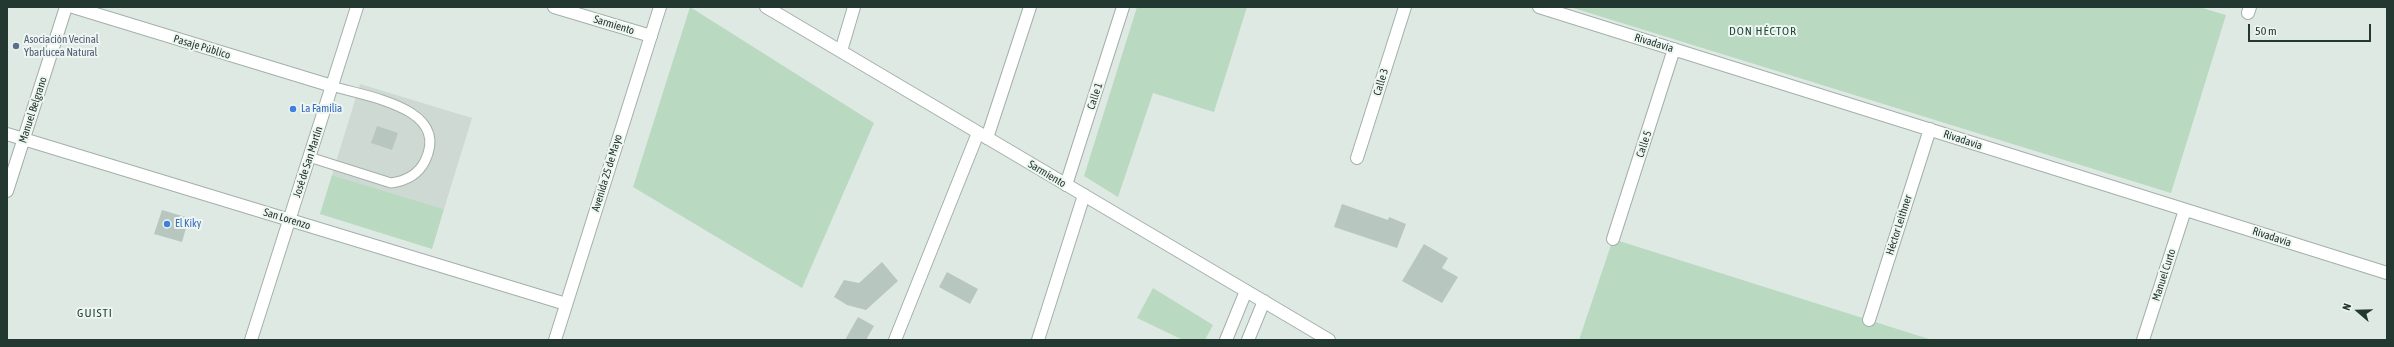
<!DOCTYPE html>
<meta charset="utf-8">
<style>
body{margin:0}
#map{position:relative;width:2394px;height:347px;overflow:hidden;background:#dfe9e4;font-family:"Asap Condensed",sans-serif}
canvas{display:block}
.frame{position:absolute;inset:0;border:8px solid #223830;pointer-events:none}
.north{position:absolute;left:2338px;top:291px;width:40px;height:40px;-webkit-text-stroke:3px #eff6f2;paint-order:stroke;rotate:290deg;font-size:11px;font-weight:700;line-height:16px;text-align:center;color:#223830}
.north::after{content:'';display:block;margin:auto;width:14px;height:18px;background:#223830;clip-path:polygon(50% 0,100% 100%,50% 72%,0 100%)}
.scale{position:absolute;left:2248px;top:24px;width:123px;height:18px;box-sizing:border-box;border:2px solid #223830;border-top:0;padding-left:5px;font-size:12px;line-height:14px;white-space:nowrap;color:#223830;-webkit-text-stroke:3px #eff6f2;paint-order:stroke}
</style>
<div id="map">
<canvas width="2394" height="347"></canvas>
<div class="frame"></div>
<div class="north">N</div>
<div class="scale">50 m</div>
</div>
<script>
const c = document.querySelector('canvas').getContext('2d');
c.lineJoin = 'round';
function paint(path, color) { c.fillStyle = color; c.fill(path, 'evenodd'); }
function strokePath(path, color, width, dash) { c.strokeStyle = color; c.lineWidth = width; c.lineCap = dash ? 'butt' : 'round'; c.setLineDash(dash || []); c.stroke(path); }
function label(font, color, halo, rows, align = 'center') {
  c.font = font + ' "Asap Condensed",sans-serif'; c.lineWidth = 4; c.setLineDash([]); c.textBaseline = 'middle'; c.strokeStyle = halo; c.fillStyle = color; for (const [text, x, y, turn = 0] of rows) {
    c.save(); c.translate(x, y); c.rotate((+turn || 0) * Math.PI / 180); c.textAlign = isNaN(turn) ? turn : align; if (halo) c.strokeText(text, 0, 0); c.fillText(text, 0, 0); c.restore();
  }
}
const built = new Path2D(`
 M360,84L472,118L444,209L332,175Z`);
const green = new Path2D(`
 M690,7L874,123L802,288L633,187Z
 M1137,7H1247L1214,112L1153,93L1118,197L1084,176Z
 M1570,7H2199L2226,15L2171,193Z
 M332,175L444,209L432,249L320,214Z
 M1613,239L1932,340H1579Z
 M1153,288L1213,325L1205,340H1183L1137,318Z`);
const building = new Path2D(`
 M377,126L398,133L392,150L371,143Z
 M1342,204L1388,220L1389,217L1406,224L1397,248L1334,227Z
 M162,210L189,218L182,242L154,234Z
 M1424,244L1448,258L1442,268L1458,277L1442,303L1402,281Z
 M882,262L898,281L866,310L847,305L834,297L844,280L859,283Z
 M947,272L978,289L970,304L939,287Z
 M858,317L874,326L866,340H845Z`);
const service = new Path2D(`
 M309,157L391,183C406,181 418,175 425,161C451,107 366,97 332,86`);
const minor = new Path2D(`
 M73,7L332,86
 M554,7L651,36
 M1539,7L2387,273
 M2248,13L2250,7
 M841,51L854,7
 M7,134L566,304
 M987,138L1030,7
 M1357,158L1405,7
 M1066,185L1123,7
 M7,191L66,7
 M1613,239L1674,49
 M1869,320L1930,129
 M251,340L357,7
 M895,340L978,133
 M1038,340L1084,195
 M1226,340L1246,291
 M1248,340L1264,301
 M2143,340L2185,210`);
const tertiary = new Path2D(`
 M766,7L1329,340
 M555,340L660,7`);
const markers = [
 [16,46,4,"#5c6f8a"],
 [293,109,4,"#3f7fe0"],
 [167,224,4,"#3f7fe0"]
];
const streetNames = [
 ["Sarmiento",614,25,17],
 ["Rivadavia",1654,43,17],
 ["Pasaje Público",202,47,17],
 ["Calle 3",1381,82,-73],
 ["Calle 1",1095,96,-72],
 ["Manuel Belgrano",33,110,-72],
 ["Rivadavia",1963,140,18],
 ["Calle 5",1644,144,-72],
 ["José de San Martín",308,162,-72],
 ["Avenida 25 de Mayo",607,173,-73],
 ["Sarmiento",1047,174,31],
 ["San Lorenzo",287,219,17],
 ["Héctor Leithner",1899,225,-72],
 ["Rivadavia",2272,237,18],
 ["Manuel Curto",2164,275,-72]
];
const serviceNames = [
 ["Asociación Vecinal",24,40],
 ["Ybarlucea Natural",24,53]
];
const shopNames = [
 ["La Familia",301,109],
 ["El Kiky",175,224]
];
const neighbourhoodNames = [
 ["DON HÉCTOR",1763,31],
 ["GUISTI",95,313]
];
paint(built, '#ced9d3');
paint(green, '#b9d9c0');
paint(building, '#b8c6c0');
strokePath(service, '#a3b0aa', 11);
strokePath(minor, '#a3b0aa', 14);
strokePath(tertiary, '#a3b0aa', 14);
strokePath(service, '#fff', 9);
strokePath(minor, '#fff', 12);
strokePath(tertiary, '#fff', 12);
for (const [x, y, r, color] of markers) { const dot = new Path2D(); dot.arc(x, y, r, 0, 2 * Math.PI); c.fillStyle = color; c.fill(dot); strokePath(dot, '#eff6f2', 1.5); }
label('11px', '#223830', '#eff6f2', streetNames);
label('11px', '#4e5e75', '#eff6f2', serviceNames, 'left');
label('11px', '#366cbe', '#eff6f2', shopNames, 'left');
c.letterSpacing = '1px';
label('12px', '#1f483b', '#eff6f2', neighbourhoodNames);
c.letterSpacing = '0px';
</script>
